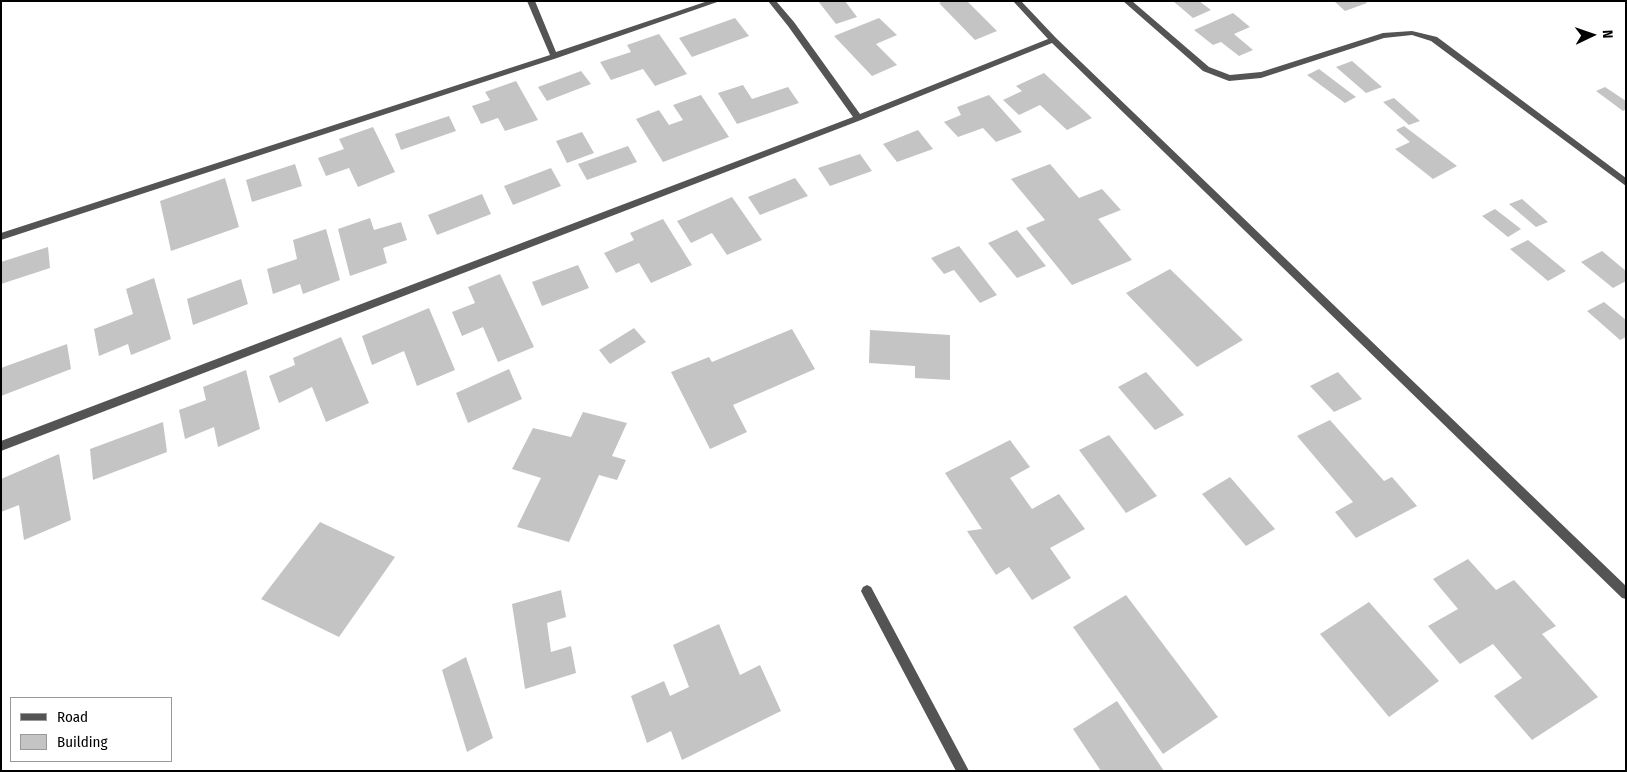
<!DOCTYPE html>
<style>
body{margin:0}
#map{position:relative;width:1627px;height:772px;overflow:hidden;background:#fff;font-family:"Fira Sans Condensed",sans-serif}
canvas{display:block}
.frame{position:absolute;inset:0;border:2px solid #000;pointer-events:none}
.legend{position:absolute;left:10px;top:697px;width:162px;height:65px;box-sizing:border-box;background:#fff;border:1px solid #999;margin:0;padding:6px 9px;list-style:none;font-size:15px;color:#000}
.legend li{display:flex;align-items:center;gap:10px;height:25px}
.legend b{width:25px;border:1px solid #999}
.north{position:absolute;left:1567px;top:10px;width:50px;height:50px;-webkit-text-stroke:4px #fff;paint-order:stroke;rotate:87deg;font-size:14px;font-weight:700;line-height:20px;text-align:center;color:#000}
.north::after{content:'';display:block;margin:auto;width:18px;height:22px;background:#000;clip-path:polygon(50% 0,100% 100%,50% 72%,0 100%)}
</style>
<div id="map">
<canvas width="1627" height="772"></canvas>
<div class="frame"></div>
<ul class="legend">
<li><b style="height:6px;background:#545454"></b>Road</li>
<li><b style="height:14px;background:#c4c4c4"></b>Building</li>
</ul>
<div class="north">N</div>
</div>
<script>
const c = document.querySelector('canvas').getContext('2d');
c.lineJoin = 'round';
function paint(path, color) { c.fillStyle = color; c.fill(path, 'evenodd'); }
const building = new Path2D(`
 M818,1H845L857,17L836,24Z
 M944,1H967L997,31L975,40L939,3Z
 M1173,1H1199L1211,10L1193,18Z
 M1334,1H1365L1367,3L1345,11Z
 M1233,13L1250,27L1234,34L1253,50L1239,56L1221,42L1213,45L1194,30Z
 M735,18L749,36L692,57L679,38Z
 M879,18L897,35L876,44L897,65L872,76L834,36Z
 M659,34L687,74L655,86L643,69L611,80L600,62L631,52L627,45Z
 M1352,61L1382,87L1366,93L1336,67Z
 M1319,69L1356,97L1345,103L1307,75Z
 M581,71L591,84L547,101L538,87Z
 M1044,73L1092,118L1067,130L1040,105L1019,115L1003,100L1022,91L1016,86Z
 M516,81L538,120L505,131L498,118L481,124L472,106L490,100L485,92Z
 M743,85L752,99L788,87L799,103L737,124L718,93Z
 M1605,87L1626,101V109L1623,111L1596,91Z
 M701,95L729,137L663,162L636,119L659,110L669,125L683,120L673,105Z
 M989,95L1022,132L996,142L983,128L958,137L944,122L961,115L957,107Z
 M1394,98L1420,121L1409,125L1383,102Z
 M449,116L456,131L401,150L395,134Z
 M1404,126L1457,166L1433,179L1395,149L1410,142L1396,130Z
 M373,127L395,172L358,187L349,168L326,176L318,158L344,149L339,139Z
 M918,130L933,149L897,162L883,144Z
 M582,132L594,153L567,163L556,141Z
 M628,146L637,162L587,180L578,164Z
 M860,154L872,171L830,186L818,168Z
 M295,164L302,186L252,202L246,180Z
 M1050,164L1079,198L1102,189L1121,210L1098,219L1132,260L1072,285L1026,228L1045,220L1011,179Z
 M551,168L561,186L513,205L504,186Z
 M225,178L239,227L171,251L160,201Z
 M795,178L808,196L760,215L748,197Z
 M482,194L491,214L437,235L428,215Z
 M732,197L762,240L727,255L712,233L691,243L677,221Z
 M1522,199L1548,222L1536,227L1509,204Z
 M1495,209L1521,229L1508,237L1482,216Z
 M370,218L374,230L401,222L407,240L383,248L387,263L350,276L338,229Z
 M663,219L692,265L651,283L639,263L616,273L604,253L634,240L630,233Z
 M326,229L340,280L303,294L300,284L273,294L267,269L297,259L293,240Z
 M1017,230L1046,266L1017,278L988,243Z
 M1528,240L1566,271L1548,281L1510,249Z
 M959,246L997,295L980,303L954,270L944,274L931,258Z
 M48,247L50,268L1,284V262Z
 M1602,251L1626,271V281L1613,288L1581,262Z
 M578,265L589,288L542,306L532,282Z
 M1170,269L1243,340L1197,367L1126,293Z
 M500,274L534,347L498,362L483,327L462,336L452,312L475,303L468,287Z
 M154,278L171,339L131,355L128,344L99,356L94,329L133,314L126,289Z
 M241,279L248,304L193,325L187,299Z
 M1604,302L1626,320V337L1620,340L1587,311Z
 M429,308L455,370L417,386L404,351L372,365L362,336Z
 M634,328L646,342L610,364L599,350Z
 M792,329L815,369L733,405L747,432L710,449L671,372L709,357L712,362Z
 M870,330L950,335V380L915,378V366L869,363Z
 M341,337L369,403L326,422L312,387L279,403L269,376L295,365L293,358Z
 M67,344L71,369L1,396V368Z
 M509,369L522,399L468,423L456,393Z
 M246,370L260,429L218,447L214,427L185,439L179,410L206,400L203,387Z
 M1146,372L1184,415L1155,430L1118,387Z
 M1338,372L1362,399L1334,412L1310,386Z
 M583,412L627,423L612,456L626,460L617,480L599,475L569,542L517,527L541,478L512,469L533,428L571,437Z
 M1330,420L1384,481L1392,477L1417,506L1356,538L1335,512L1353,502L1297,436Z
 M163,422L167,452L93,480L90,449Z
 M1109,435L1157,496L1126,513L1079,450Z
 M1010,440L1030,467L1010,478L1032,509L1059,494L1085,529L1050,548L1071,578L1032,600L1009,567L996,575L967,531L982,529L945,473Z
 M59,454L71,520L24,540L19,505L1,512V479Z
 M1230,477L1275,529L1246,546L1202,494Z
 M320,522L395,557L339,637L261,599Z
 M1468,559L1496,590L1514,580L1556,626L1542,634L1598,697L1532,740L1494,696L1522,678L1493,644L1460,664L1428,626L1458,609L1433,579Z
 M561,590L566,617L547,623L551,652L571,646L576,673L525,689L512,604Z
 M1126,595L1218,717L1163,754L1073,627Z
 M1369,602L1439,681L1389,717L1320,634Z
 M719,624L740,675L760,665L781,711L682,760L671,731L647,743L631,696L664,681L670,696L689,687L673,645Z
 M466,657L493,738L467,752L442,670Z
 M1117,701L1164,771H1101L1073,729Z`);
const street = new Path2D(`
 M527,1H535L556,52L708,1H720L557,58L1,240V233L550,55Z
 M768,1H776L794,22L860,114L1048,39L1013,1H1021L1056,38L1626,586V599L1622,598L1052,43L861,120L1,451V441L853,117L788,26Z
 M1123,1H1132L1209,67L1230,75L1261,72L1383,33L1412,31L1437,37L1626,178V186L1431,41L1412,35L1384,38L1261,78L1229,81L1203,71Z
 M867,585L871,587L969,771H956L863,595L861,591L863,587Z`);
paint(building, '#c4c4c4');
paint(street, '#545454');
</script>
